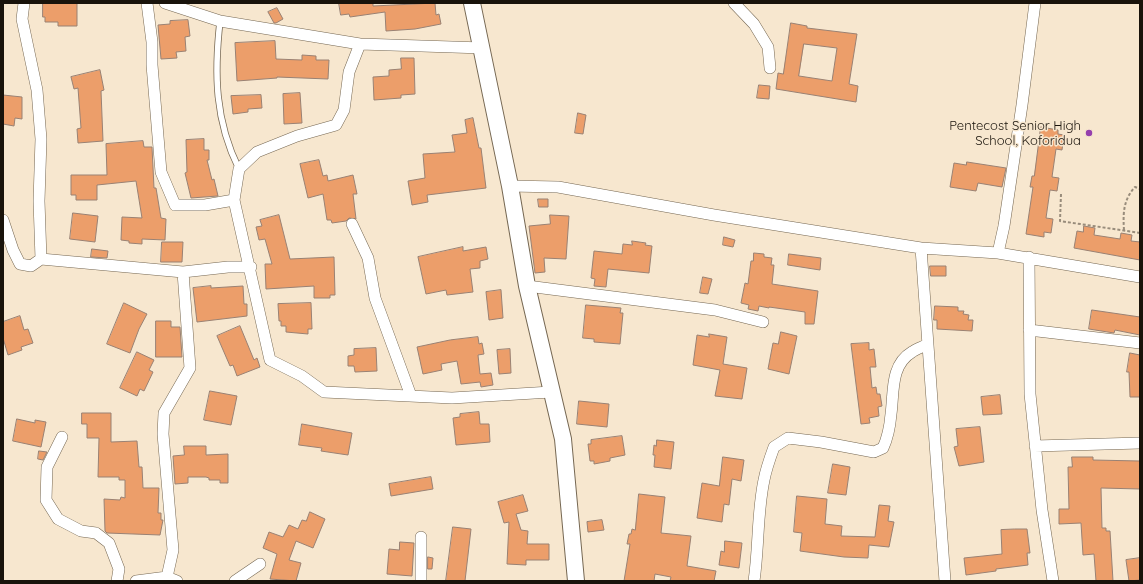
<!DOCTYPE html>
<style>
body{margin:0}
#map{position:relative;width:1143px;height:584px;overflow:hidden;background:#f7e7cf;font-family:Quicksand,sans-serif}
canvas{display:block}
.frame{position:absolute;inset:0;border:4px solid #19130b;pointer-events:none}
</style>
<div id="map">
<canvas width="1143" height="584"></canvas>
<div class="frame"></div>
</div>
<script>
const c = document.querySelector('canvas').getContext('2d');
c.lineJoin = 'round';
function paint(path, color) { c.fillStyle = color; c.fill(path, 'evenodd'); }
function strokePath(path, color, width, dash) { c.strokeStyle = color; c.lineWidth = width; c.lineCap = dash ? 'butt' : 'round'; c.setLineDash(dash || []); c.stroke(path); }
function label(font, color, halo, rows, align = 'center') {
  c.font = font + ' Quicksand,sans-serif'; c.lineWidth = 3; c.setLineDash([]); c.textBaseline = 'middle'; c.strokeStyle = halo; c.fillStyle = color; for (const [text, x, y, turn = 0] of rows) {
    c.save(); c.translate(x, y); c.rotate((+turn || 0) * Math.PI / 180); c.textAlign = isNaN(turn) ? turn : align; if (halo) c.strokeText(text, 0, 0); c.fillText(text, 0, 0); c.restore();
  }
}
const building = new Path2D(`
 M43,3H77V26H58V22H45V17H43Z
 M339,3H373V6L435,3L436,15L439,14L441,24L415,29L386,31L385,12L350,17L349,14L341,15Z
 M277,8L283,19L276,23H274L268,12Z
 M188,20L190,36L185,37L186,51L176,52L177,58L161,59L158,25L170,24V21Z
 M791,23L807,26V28L857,34L849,84L858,86L856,102L776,89L778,73L783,74ZM804,44L837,48L832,81L799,76Z
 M275,41L276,59L302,60V55L316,56V60H329L328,79L277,77V78L237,81L235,43Z
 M401,58H414L415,94L401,95V98L374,100L373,77L389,76V70L401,69Z
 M100,70L104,90L101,91L103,141L78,143L77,129L81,128L78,88L74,89L71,77Z
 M759,85L770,86L769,99L757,98Z
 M300,93L302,123L284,124L283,94Z
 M3,95L22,97V119L15,118L14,126L3,124Z
 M261,95L262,108L248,109V112L233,114L231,96Z
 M578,113L586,115L583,134L575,133Z
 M473,118L479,148H481L486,188L427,195L428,202L412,205L408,181L425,178L423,154L455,152L452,135L467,133L465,120Z
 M1041,127L1058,130V134L1064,135L1062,150L1056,149L1052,177L1059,178L1057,191L1050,190L1046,218L1053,219L1051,233L1044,232V237L1026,234L1033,187H1030L1032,176H1034Z
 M204,139V150H209V160H207L212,180L214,179L218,196L191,198L185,173L187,172L186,140Z
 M143,141L144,147H152L154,188H156L161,218L166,219L165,240L142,239V244L129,243V241L121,240L122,217L142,218L136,181L97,185V200H76V195H71V175H107L106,144Z
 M319,160L323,176L327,175L328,181L353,175L357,194H353L356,219L349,218L346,221L332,223L331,220H327L323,194L308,198L300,164Z
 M967,162L1006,168L1002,187L978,183L976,191L950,187L954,163L966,165Z
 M538,199H548V207H539Z
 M73,213L98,216L95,242L70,239Z
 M279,215L290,259L334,257L335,295H330V298H314V286L266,289L265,264H272L265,239L259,240L256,227L262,226L260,220Z
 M550,215L569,216L566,259L544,258L545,272L535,273L529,226L550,224Z
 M1084,226L1095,228L1094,235L1120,239L1121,233L1132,235L1131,241L1140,242V260L1074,248L1077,231L1083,232Z
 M724,237L735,240L733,247L723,245Z
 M632,241L646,243L645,245L652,246L649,273L608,269L606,287L594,286L595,279L591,278L594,251L622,254L623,244L632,245Z
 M162,242H183L182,262H161Z
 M463,247V251L486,247L488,259L480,261V268L470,269L473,292L447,295L446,290L426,294L418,257Z
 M92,249L108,251L107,258L91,257Z
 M754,253L764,254V257L772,258L771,265H774L772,284L818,291L814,324H805V312L769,307V308L759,306L758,311L748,309L749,305L741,303L745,283L748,284L751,261H753Z
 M789,254L821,258L820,270L788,265Z
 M930,266H946V276H931Z
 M703,277L712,279L708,294L700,293Z
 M211,286V288L243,286L244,304H247V316L197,322L193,288Z
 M501,290L503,318L489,320L486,292Z
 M124,303L147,314L139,329L130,353L107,344Z
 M311,303L312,329H308V334L286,332V326H281V321H279L278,304Z
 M586,305L621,308L620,313H623L620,344L594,342V339L583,338Z
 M935,306L958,307V311H964L963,314L969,315L968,320H973L972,331L937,329V320H934Z
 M1092,310L1140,317V335L1115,330L1114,333L1089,329Z
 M20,316L24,330L28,329L33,343L21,347L22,350L8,355L3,338V322Z
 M156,321H171V327H180L182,357H156Z
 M240,326L254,360L257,358L260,367L237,376L233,365L230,366L217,336Z
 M781,332L797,336L789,374L768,369L773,343L778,344Z
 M709,334L727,337L723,364L747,368L742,399L715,396L720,370L693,365L697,335L709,337Z
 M478,337L479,344L482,343L484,354L478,355L480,374L491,373L493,385L481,387L480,382L461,384L457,361L441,364L442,370L423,374L417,347L450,340Z
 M869,343V350L874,349L876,367H870L872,388L876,387L877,394H880L882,406L878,407L879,416L869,418L870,423L861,424L851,344Z
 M376,348L377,371L355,372L354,366H348V356L354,355V349Z
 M510,349L511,373L499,374L497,350Z
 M137,352L154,360L149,370L153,372L144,391L140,389L137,396L120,388Z
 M1130,353L1140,355V397H1130L1129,372H1127Z
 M210,391L237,396L231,425L204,420Z
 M1000,395L1002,414L983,415L981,397Z
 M579,401L609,404L607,427L577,424Z
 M479,412L480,424H489L490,442L456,445L453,418L460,417V414Z
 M82,413H111V442L137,441L139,467H142L143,488H159L158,513H161V520H163L160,535L107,533L105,531L104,499L120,500L121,497L125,498V480H119V477H98L99,438H87V424H82Z
 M17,419L35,423V420L46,422L41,447L13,441Z
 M302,424L352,433L348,455L321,451L322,448L299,445Z
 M980,427L984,462L959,466L954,447L958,446L956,429Z
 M622,436L625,455L610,458V461L594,464V461H590L588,444H591V440Z
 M657,440L674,442L671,469L654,467L655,455H653L654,445L656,446Z
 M184,446H206V455L228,454V483H220V480H209V478L206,477H188V483L175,484L173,456L184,455Z
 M39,451L47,452L43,460L38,459Z
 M723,457L744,460L741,481L732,479L729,505L724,504L722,522L697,518L702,483L719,486Z
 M1072,457H1093V460L1140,461V489L1101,488L1102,528H1106V531H1110L1113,581H1096L1094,554L1083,555L1081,523L1059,524V509H1069L1068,467H1072Z
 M833,464L850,467L846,495L828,493Z
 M431,477L433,489L391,496L389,484Z
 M639,494L665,497L661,533L691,536L687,566L716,571L714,581H670L671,577L655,574L654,581H624L630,544H627L629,534H631L632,529L635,530Z
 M523,495L528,511L516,514L521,530L528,531L527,544H549V560H526V565L507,564L509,522L504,523L498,502Z
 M797,496L827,499L825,524L842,526L841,536L875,537L879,505L890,506L888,521L894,522L889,547L869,545L868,558L844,557L800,551L802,533L794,532Z
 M310,512L325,519L313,548L296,541L289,560L301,563L296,581L270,579L277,554L263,548L269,532L283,537L289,525L298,529L302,520L306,521Z
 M602,520L604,530L588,532L587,522Z
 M453,527L471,529L465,581H446Z
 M1015,529H1027L1030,553H1027L1028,565L996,569V571L966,575L964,558L1002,554L1001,530Z
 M725,541L742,543L739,568L719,565L721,551L724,552Z
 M400,542L414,543L412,576L387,574L389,549L399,550Z
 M428,557L433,558L432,569H428Z
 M1140,558V580L1129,581L1126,560Z`);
const path = new Path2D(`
 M1061,194L1060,221L1140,233
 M1124,230C1123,214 1123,200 1135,187L1140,189`);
const lane = new Path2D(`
 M220,21C214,74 215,121 239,169`);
const street = new Path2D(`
 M24,3L22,19L37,90L41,139L39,201L41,259
 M147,3L152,42V65L161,172L175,205H205L234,200
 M165,3L220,21L360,44L483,48
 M734,3L754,24L768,47L770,68
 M360,44L349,72L344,110L336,125L297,136L257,152L239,169L234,200L270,360L302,376L324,392L452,398L551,392
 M510,186L558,187L714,215L921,248L998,253L1140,277
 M3,220L13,250L20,264L31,266L41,259L183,272L228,267H251
 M352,224L368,258L375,298L411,396
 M921,248L945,581
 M998,253L1004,226L1022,105L1035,3
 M1029,257L1030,394L1042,510L1053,581
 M527,286L715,310L763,322
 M1029,330L1140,343
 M62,437L47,467L46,500L58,519L81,531L96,533L109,543L119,569L117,581
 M1035,446L1140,443
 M167,577L173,550L163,434L164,413L190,368L183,272
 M136,581L167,577L177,581
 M235,581L260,564
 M421,581V537
 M754,581C759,547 757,513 764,480C766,469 770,458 774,447L788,438L821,442L874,452L883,448C888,437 890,426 891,414C894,393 890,365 912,352C916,349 922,347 926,345`);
const secondary = new Path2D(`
 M472,3L510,186L527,286L563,439L576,581`);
const markers = [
 [1089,133,4,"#953fad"]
];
const poiNames = [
 ["Pentecost Senior High",1081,126],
 ["School, Koforidua",1081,141]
];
paint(building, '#ec9e6a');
strokePath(building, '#998173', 1);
strokePath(lane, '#756752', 7);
strokePath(street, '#756752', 12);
strokePath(secondary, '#756752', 18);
strokePath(path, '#988c7b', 2, [3, 2]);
strokePath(lane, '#fff', 5.5);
strokePath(street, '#fff', 11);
strokePath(secondary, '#fff', 16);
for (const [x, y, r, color] of markers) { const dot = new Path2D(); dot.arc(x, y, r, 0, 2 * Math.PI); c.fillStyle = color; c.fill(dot); strokePath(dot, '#f7e7cf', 1.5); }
label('13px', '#19130b', '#f7e7cf', poiNames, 'right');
</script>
